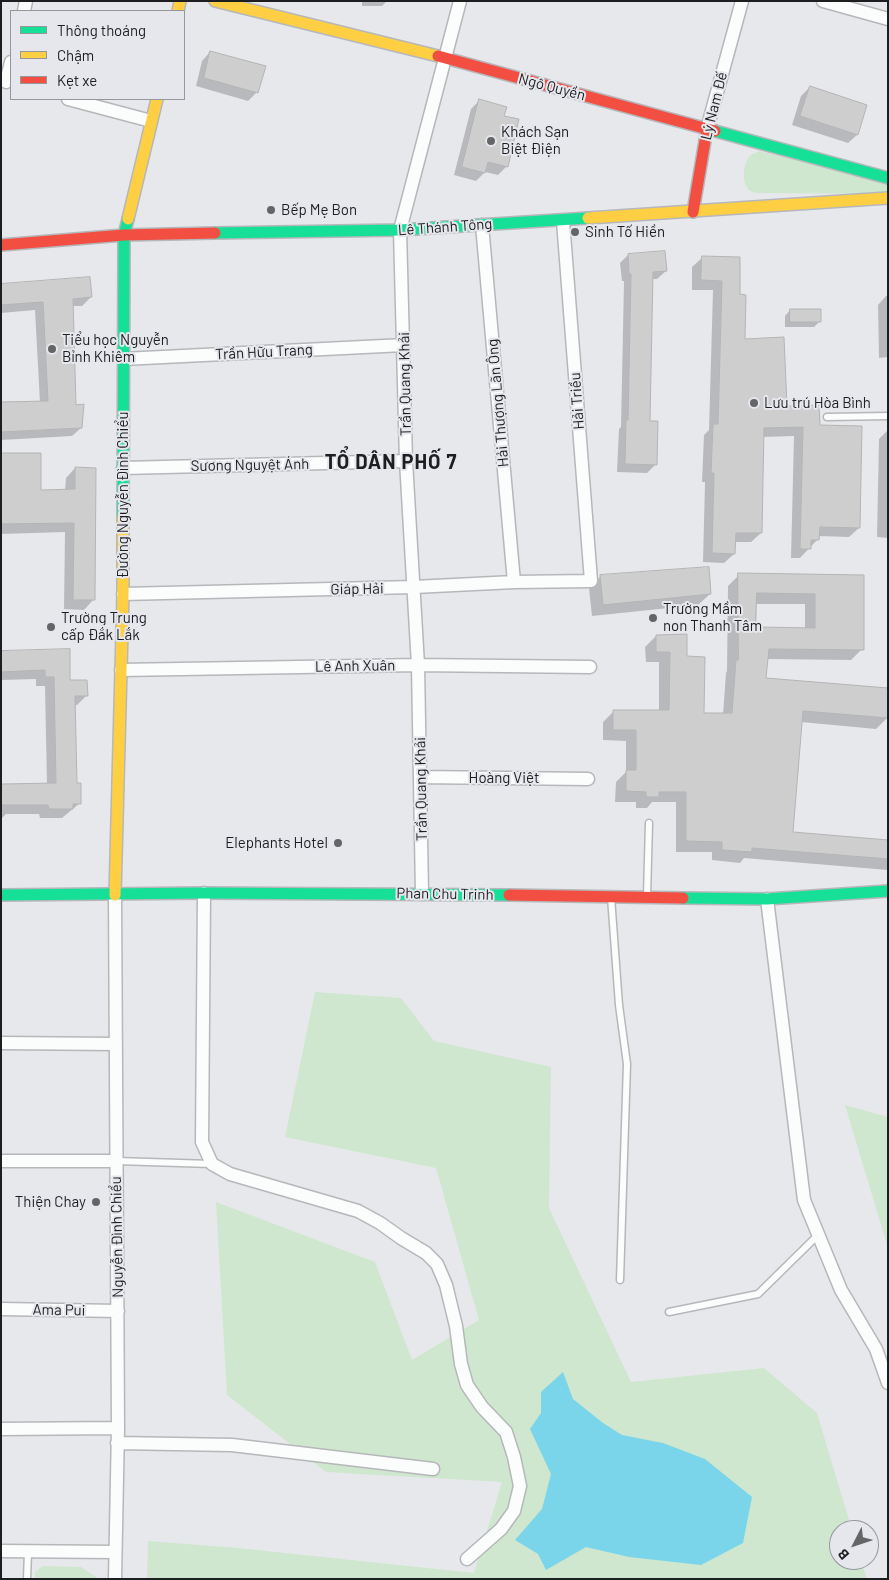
<!DOCTYPE html>
<meta charset="utf-8">
<style>
body{margin:0}
#map{position:relative;width:889px;height:1580px;overflow:hidden;background:#e7e8eb;font-family:Barlow,sans-serif}
canvas{display:block}
.frame{position:absolute;inset:0;border:2px solid #1d1e20;pointer-events:none}
.legend{position:absolute;left:10px;top:10px;width:175px;height:90px;box-sizing:border-box;background:#e5e7ed;border:1px solid #95979b;margin:0;padding:6px 9px;list-style:none;font-size:15px;color:#1d1e20}
.legend li{display:flex;align-items:center;gap:10px;height:25px}
.legend b{width:25px;border:1px solid #95979b}
.north{position:absolute;left:829px;top:1520px;width:50px;height:50px;box-sizing:border-box;background:#e5e7ed;border:1px solid #95979b;border-radius:50%;rotate:229deg;font-size:14px;font-weight:700;line-height:20px;text-align:center;color:#1d1e20}
.north::after{content:'';display:block;margin:auto;width:18px;height:22px;background:#646567;clip-path:polygon(50% 0,100% 100%,50% 72%,0 100%)}
</style>
<div id="map">
<canvas width="889" height="1580"></canvas>
<div class="frame"></div>
<ul class="legend">
<li><b style="height:6px;background:#16e098"></b>Thông thoáng</li>
<li><b style="height:6px;background:#ffcf43"></b>Chậm</li>
<li><b style="height:6px;background:#f24e42"></b>Kẹt xe</li>
</ul>
<div class="north">B</div>
</div>
<script>
const c = document.querySelector('canvas').getContext('2d');
c.lineJoin = 'round';
function paint(path, color) { c.fillStyle = color; c.fill(path, 'evenodd'); }
function strokePath(path, color, width, dash) { c.strokeStyle = color; c.lineWidth = width; c.lineCap = dash ? 'butt' : 'round'; c.setLineDash(dash || []); c.stroke(path); }
function label(font, color, halo, rows, align = 'center') {
  c.font = font + ' Barlow,sans-serif'; c.lineWidth = 4; c.setLineDash([]); c.textBaseline = 'middle'; c.strokeStyle = halo; c.fillStyle = color; for (const [text, x, y, turn = 0] of rows) {
    c.save(); c.translate(x, y); c.rotate((+turn || 0) * Math.PI / 180); c.textAlign = isNaN(turn) ? turn : align; if (halo) c.strokeText(text, 0, 0); c.fillText(text, 0, 0); c.restore();
  }
}
const green = new Path2D(`
 M759,151L888,182V194L757,193C755,192 751,192 749,190C741,182 743,162 751,155C754,153 756,153 759,151Z
 M315,992L401,998L434,1041L551,1067L549,1208L631,1382L764,1368L817,1413L852,1530H839V1560H861L867,1579H147L148,1541L238,1548L474,1573L502,1482L326,1472L227,1395L216,1202L375,1262L412,1360L479,1320L436,1168L285,1137Z
 M845,1105L888,1117V1248Z
 M43,1566L81,1567L99,1579H35V1572Z`);
const water = new Path2D(`
 M563,1372L573,1399L603,1423L622,1435L663,1443L705,1459L752,1497L743,1543L701,1565L629,1557L586,1547L546,1570L538,1554L515,1540L542,1509L551,1474L530,1429L541,1413V1392Z`);
const shadow = new Path2D(`
 M362,1H387L382,6H362Z
 M210,52L257,92L248,101L196,86L202,61Z
 M810,87L866,106L857,135L848,143L792,125L801,96Z
 M479,101L503,117L518,120L506,167L498,175L485,172L476,181L454,175L471,109Z
 M628,255L666,271L657,279H651L648,422L655,465L647,473L617,472L619,429L621,427L624,281H622L620,263Z
 M702,258L739,296L743,341L786,407L818,426L859,528L849,537L818,536V539L800,558H791L794,436L763,437L761,533L751,542H734V554L724,563L703,562L705,482H702L704,435L709,430L713,290H692V267Z
 M1,285L91,297L82,306H72L75,407L81,428L72,436L1,440V404L40,403L35,310L1,313Z
 M886,296H888V357L879,358L878,305Z
 M790,310L820,321L814,327H785V316Z
 M888,430V538L877,537L879,439Z
 M1,454L40,491H65L66,478L75,468L93,600L84,610L64,609L65,532L1,534Z
 M739,575L863,576L862,649L851,660L767,659L765,679L887,718L876,729L801,722L792,833L888,841V870L744,858L740,863L712,860V852H676V802H652L647,808H636V802H615L616,782L626,772V741L603,740V722L614,711L659,712V662H646L645,647L656,636L686,658L702,714L723,715L726,673L727,671L728,586ZM755,604H805V629H755Z
 M601,576L710,594L698,605L592,616L589,588Z
 M68,651L69,681L86,696L77,705H74L75,784L80,803L62,818H40L39,814H6L1,819V785H47L45,686H36V679L1,680V652Z`);
const building = new Path2D(`
 M210,51L266,66L258,93L204,78Z
 M810,86L867,105L858,135L800,116Z
 M479,99L507,107L504,116L519,119L508,167L488,162L485,173L462,167Z
 M665,251L667,271L653,272L650,421H658L657,465L625,464L626,420H628L631,274H629L628,254Z
 M702,256L740,257V294L746,295L745,339L784,337L787,406L819,405L820,425L862,426L860,528L820,527L819,540H811V549H800L803,427L764,428L762,533H736L735,554L712,553L714,473H711L713,424H718L722,281L701,280Z
 M90,277L92,297L73,299L76,405L84,404L82,428L1,432V402L48,401L43,302L1,305V284Z
 M790,309H821V322H790Z
 M1,453H41V490L75,489V467L96,468L95,600H73L74,523L1,524Z
 M709,567L711,594L603,605L600,575Z
 M738,573L864,575V650L769,649L766,678L888,688V718L803,711L793,832L888,840V859L752,848V852L722,850V842L686,841V792H659V797H646V792L626,791V770H636V730H613V710H669L670,652H656V635L687,634V656L705,657L704,713H732L736,660H738ZM757,593L815,594V628L756,627Z
 M70,649V680H87L88,696H75L77,783H81V804H73V809H49L48,805H1V784L56,783L54,677H45V670L1,672V651Z`);
const lane = new Path2D(`
 M827,417L888,416
 M647,896L649,823
 M611,897L619,1005L627,1064L620,1280
 M116,1161L212,1164
 M669,1312L758,1294L818,1235
 M27,1579L28,1552`);
const street = new Path2D(`
 M823,1L888,19
 M24,11L26,1
 M6,82L11,62
 M68,99L151,121
 M707,129L742,1
 M482,225L514,582
 M123,359L404,345
 M123,468L406,461
 M123,594L414,587L514,582L591,581L563,221
 M121,670L418,665L590,667
 M420,777L588,779
 M204,893L202,1142L212,1164L230,1174L358,1211L380,1223L401,1238L426,1253L437,1264L446,1285L456,1326L461,1364L467,1385L482,1407L506,1432L514,1457L520,1486L514,1511L501,1529L467,1559
 M422,894L418,665L406,461L400,230L460,1
 M767,899L804,1200L841,1290L876,1349L888,1383
 M1,1043L116,1044
 M1,1161H116
 M1,1309L118,1311
 M1,1429L118,1428
 M117,1443L232,1445L433,1469
 M1,1551L115,1552
 M115,1579L118,1428L115,895`);
const fast = new Path2D(`
 M715,131L888,178
 M215,233L400,230L588,218
 M123,517L124,235L128,219
 M1,895L204,893L509,895
 M683,898L767,899L888,891`);
const slow = new Path2D(`
 M215,1L438,56
 M178,11L180,1
 M588,218L888,198
 M128,219L157,99
 M115,895L123,594V517`);
const jam = new Path2D(`
 M438,56L715,131
 M693,212L707,129
 M1,245L124,235L215,233
 M509,895L683,898`);
const markers = [
 [491,141,5,"#646567"],
 [271,210,5,"#646567"],
 [575,232,5,"#646567"],
 [52,349,5,"#646567"],
 [754,403,5,"#646567"],
 [653,618,5,"#646567"],
 [51,627,5,"#646567"],
 [338,843,5,"#646567"],
 [96,1202,5,"#646567"]
];
const streetNames = [
 ["Ngô Quyền",552,87,15],
 ["Lý Nam Đế",714,106,-76],
 ["Lê Thánh Tông",445,227,-4],
 ["Trần Hữu Trang",264,352,-3],
 ["Trần Quang Khải",405,384,-91],
 ["Hải Triều",577,401,-94],
 ["Hải Thượng Lãn Ông",498,403,-95],
 ["Sương Nguyệt Ánh",250,465,-1],
 ["Đường Nguyễn Đình Chiểu",123,495,-90],
 ["Giáp Hải",357,589,-1],
 ["Lê Anh Xuân",355,666,-1],
 ["Hoàng Việt",504,778],
 ["Trần Quang Khải",421,789,-91],
 ["Phan Chu Trinh",445,894,1],
 ["Nguyễn Đình Chiểu",117,1237,-91],
 ["Ama Pui",59,1310,1]
];
const poiNames = [
 ["Khách Sạn",501,132],
 ["Biệt Điện",501,149],
 ["Bếp Mẹ Bon",281,210],
 ["Sinh Tố Hiền",585,232],
 ["Tiểu học Nguyễn",62,340],
 ["Bỉnh Khiêm",62,357],
 ["Lưu trú Hòa Bình",764,403],
 ["Trường Mầm",663,609],
 ["non Thanh Tâm",663,626],
 ["Trường Trung",61,618],
 ["cấp Đắk Lắk",61,635],
 ["Elephants Hotel",328,843,"right"],
 ["Thiện Chay",86,1202,"right"]
];
const districtNames = [
 ["TỔ DÂN PHỐ 7",391,462]
];
paint(green, '#cfe7ce');
paint(water, '#7ad5ea');
paint(shadow, '#0003');
paint(building, '#cfcecf');
strokePath(building, '#b5b4b5', 1);
strokePath(lane, '#b6b7ba', 9);
strokePath(street, '#b6b7ba', 15);
strokePath(fast, '#b6b7ba', 14);
strokePath(slow, '#b6b7ba', 14);
strokePath(jam, '#b6b7ba', 14);
strokePath(lane, '#fbfcfc', 6);
strokePath(street, '#fbfcfc', 12);
strokePath(fast, '#16e098', 11);
strokePath(slow, '#ffcf43', 11);
strokePath(jam, '#f24e42', 11);
for (const [x, y, r, color] of markers) { const dot = new Path2D(); dot.arc(x, y, r, 0, 2 * Math.PI); c.fillStyle = color; c.fill(dot); strokePath(dot, '#e5e7ed', 2); }
label('15px', '#1d1e20', '#e5e7ed', streetNames);
label('15px', '#1d1e20', '#e5e7ed', poiNames, 'left');
c.letterSpacing = '1px';
label('bold 20px', '#1d1e20', '#e5e7ed', districtNames);
c.letterSpacing = '0px';
</script>
